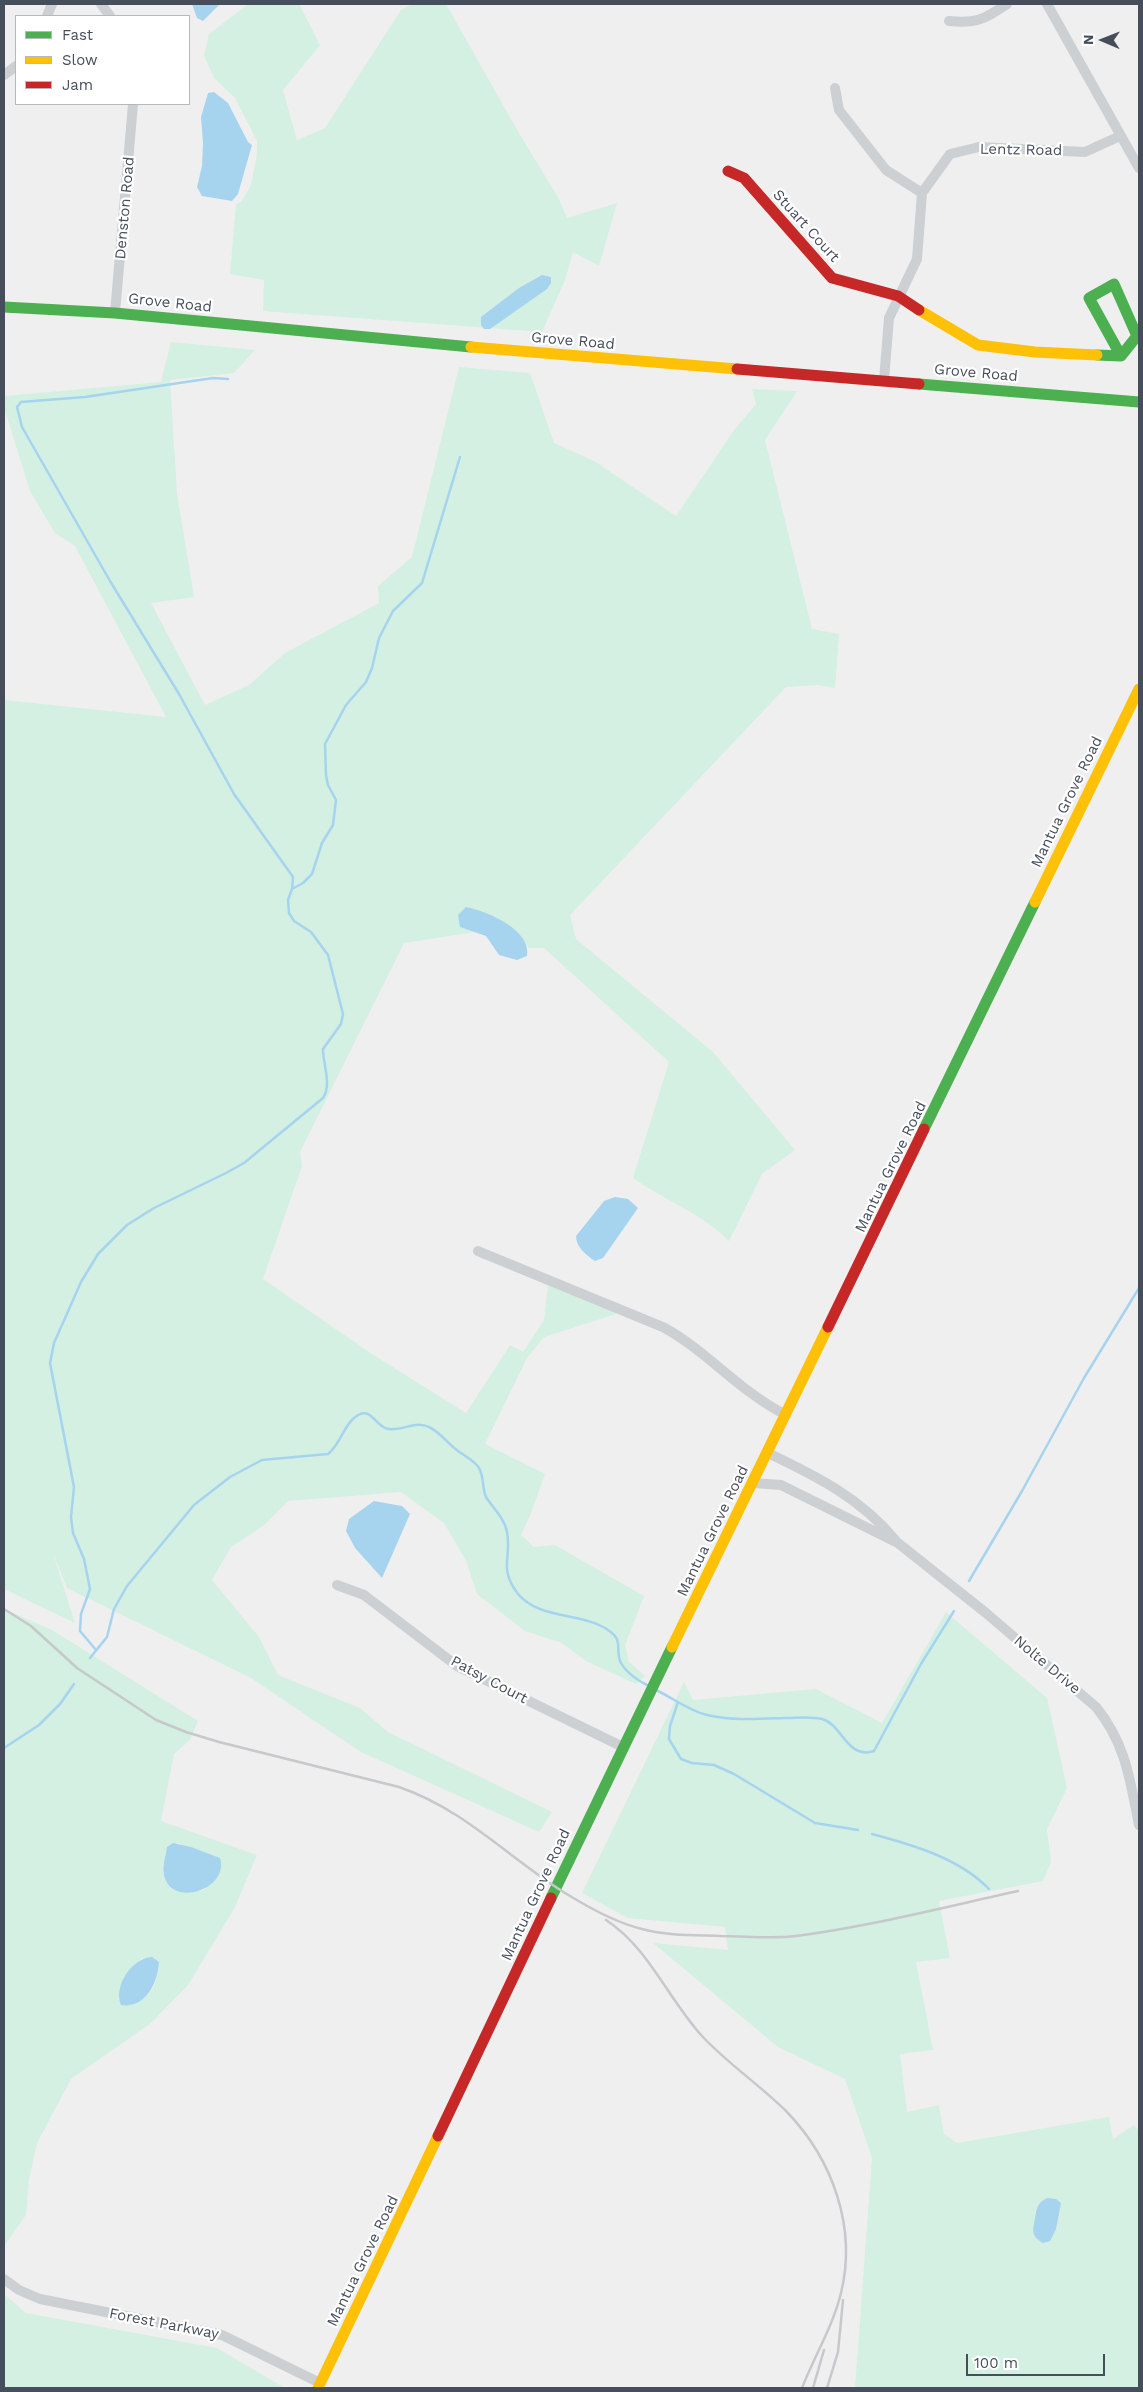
<!DOCTYPE html>
<style>
body{margin:0}
#map{position:relative;width:1143px;height:2392px;overflow:hidden;background:#f0efef;font-family:"Work Sans",sans-serif}
canvas{display:block}
.frame{position:absolute;inset:0;border:5px solid #464e5c;pointer-events:none}
.legend{position:absolute;left:15px;top:15px;width:175px;height:90px;box-sizing:border-box;background:#fff;border:1px solid #b5b8be;margin:0;padding:6px 9px;list-style:none;font-size:15px;color:#464e5c}
.legend li{display:flex;align-items:center;gap:10px;height:25px}
.legend b{width:25px;border:1px solid #b5b8be}
.north{position:absolute;left:1078px;top:15px;width:50px;height:50px;-webkit-text-stroke:4px #fff;paint-order:stroke;rotate:271deg;font-size:14px;font-weight:700;line-height:20px;text-align:center;color:#464e5c}
.north::after{content:'';display:block;margin:auto;width:18px;height:22px;background:#464e5c;clip-path:polygon(50% 0,100% 100%,50% 72%,0 100%)}
.scale{position:absolute;left:966px;top:2354px;width:139px;height:22px;box-sizing:border-box;border:2px solid #464e5c;border-top:0;padding-left:6px;font-size:15px;line-height:18px;white-space:nowrap;color:#464e5c;-webkit-text-stroke:4px #fff;paint-order:stroke}
</style>
<div id="map">
<canvas width="1143" height="2392"></canvas>
<div class="frame"></div>
<ul class="legend">
<li><b style="height:6px;background:#4caf50"></b>Fast</li>
<li><b style="height:6px;background:#ffc107"></b>Slow</li>
<li><b style="height:6px;background:#c62828"></b>Jam</li>
</ul>
<div class="north">N</div>
<div class="scale">100 m</div>
</div>
<script>
const c = document.querySelector('canvas').getContext('2d');
c.lineJoin = 'round';
function paint(path, color) { c.fillStyle = color; c.fill(path, 'evenodd'); }
function strokePath(path, color, width, dash) { c.strokeStyle = color; c.lineWidth = width; c.lineCap = dash ? 'butt' : 'round'; c.setLineDash(dash || []); c.stroke(path); }
function label(font, color, halo, rows, align = 'center') {
  c.font = font + ' "Work Sans",sans-serif'; c.lineWidth = 4.5; c.setLineDash([]); c.textBaseline = 'middle'; c.strokeStyle = halo; c.fillStyle = color; for (const [text, x, y, turn = 0] of rows) {
    c.save(); c.translate(x, y); c.rotate((+turn || 0) * Math.PI / 180); c.textAlign = isNaN(turn) ? turn : align; if (halo) c.strokeText(text, 0, 0); c.fillText(text, 0, 0); c.restore();
  }
}
const green = new Path2D(`
 M248,4H299L320,45L283,90L297,140L325,128L401,10L412,4H446L520,135L558,197L567,218L617,203L599,266L573,252L565,280L542,332L263,311L264,280L230,274L236,204L241,202L251,185L257,154V141L235,98L214,78L204,56L209,34Z
 M171,342L255,350L234,373L170,380L177,493L194,597L151,603L205,705L249,685L285,653L379,603L378,586L412,557L459,367L530,373L554,443L594,461L676,516L734,430L756,404L752,389L797,391L765,440L812,629L839,634L835,688L818,685L786,687L570,915L576,939L713,1052L795,1150L762,1174L729,1241C703,1214 664,1200 633,1178L669,1062L544,948H528C523,932 506,925 492,916L460,927L475,932L404,943L300,1152L302,1166L263,1279L372,1354L466,1413L510,1345L523,1352L544,1320L548,1284L619,1313L544,1337L527,1358L485,1444L545,1474L531,1513L521,1535L534,1547L555,1545L644,1596L625,1645L629,1662L645,1676L636,1684L586,1661L562,1643L525,1631L477,1594L466,1561L444,1523L401,1492L288,1501L263,1526L231,1547L212,1580L259,1637L278,1675L360,1708L388,1732L552,1812L539,1832L361,1752L251,1678L67,1588L53,1553L75,1623L4,1589V700L166,717L75,546L55,533L30,491L4,407V396L161,382Z
 M4,1609L52,1630L198,1721L190,1740L174,1754L161,1821L257,1855L234,1909L188,1985L151,2023L71,2079L37,2143L29,2179L26,2215L4,2246ZM177,1843L220,1858L204,1890C185,1894 169,1893 163,1872ZM142,1958L159,1962C159,1977 154,1993 140,2001L124,1977Z
 M946,1612L1047,1698L1067,1788L1047,1829L1051,1862L1043,1881L939,1901L950,1958L916,1962L933,2050L900,2054L907,2112L939,2105L944,2134L957,2143L1109,2117L1113,2139L1134,2125L1139,2131V2388H855L872,2158L845,2079L778,2047L653,1943L728,1950L725,1927L628,1918L582,1893L684,1682L693,1700L816,1689L882,1723Z
 M4,2294L26,2313L217,2348L285,2388H4Z`);
const water = new Path2D(`
 M192,4H220L203,21L197,18Z
 M214,92L228,103L248,142L252,145L238,194L232,201L202,196L197,187L202,166L203,143L201,117L208,93Z
 M542,275L551,277V283L547,289L490,329H484L481,325V317L519,288Z
 M466,907C487,911 532,930 527,956L517,960L499,955L486,936L460,927L458,915Z
 M615,1197L628,1199L638,1208L603,1258L595,1261C586,1255 576,1247 576,1236L604,1201Z
 M374,1501L402,1506L410,1514L382,1578L355,1548L346,1531L349,1519Z
 M173,1843L191,1847L220,1858C230,1889 171,1909 164,1875C162,1866 166,1856 167,1847Z
 M152,1957L159,1962C158,1982 146,2009 121,2005C113,1986 132,1958 152,1957Z
 M1047,2198L1056,2199L1061,2203L1056,2229L1050,2241L1043,2243C1030,2235 1033,2230 1035,2218C1037,2208 1037,2203 1047,2198Z`);
const stream = new Path2D(`
 M292,889L303,883L312,874L322,843L333,825L336,800L328,785L326,775L325,744L346,705L366,682L372,668L379,638L393,611L422,583L460,457
 M969,1581L1022,1491L1084,1378L1139,1288
 M96,1650L80,1631L81,1614L90,1589L84,1559L73,1533L71,1517L74,1487L50,1363L54,1343L81,1282L98,1254L127,1225L154,1208L226,1173L244,1163L323,1098C332,1085 323,1064 323,1049L341,1024L343,1014L328,955L311,932L294,921L289,913L288,900L292,889L293,877L234,794L179,694L110,581L22,427L17,407L21,402L85,397L213,378L228,379
 M90,1658L107,1637L114,1609L127,1586L194,1505L230,1477L262,1460L328,1454C341,1444 344,1423 358,1415C372,1407 376,1428 389,1429C403,1431 416,1420 429,1427C440,1432 448,1444 458,1451C465,1456 475,1461 479,1468C484,1476 482,1488 486,1497C493,1508 505,1519 507,1532C512,1558 498,1568 518,1594C540,1620 582,1612 608,1630C625,1641 614,1650 621,1663C626,1672 638,1681 647,1685
 M656,1690C673,1698 689,1711 707,1715C732,1721 759,1719 784,1718C796,1718 810,1716 822,1719C842,1724 847,1760 874,1751L921,1664L954,1611
 M678,1702L670,1726L669,1739L681,1759L692,1763L714,1765L734,1774L815,1823L858,1830
 M4,1748L39,1725L60,1704L74,1684
 M872,1834C913,1845 959,1858 989,1889`);
const street = new Path2D(`
 M101,4L110,16
 M1047,4L1139,168
 M47,16L52,4
 M949,21C976,24 985,19 1007,4
 M4,75L16,66
 M835,88L839,110L886,170L922,193
 M115,313L133,104
 M884,380L889,318L917,259L922,193L950,154L979,147L1085,152L1120,136
 M478,1251L663,1327C707,1351 740,1392 786,1415
 M768,1453C816,1476 861,1498 896,1541
 M753,1483L781,1485L898,1543L986,1613L1096,1707C1126,1744 1130,1780 1139,1825
 M337,1585L364,1595L457,1666L623,1747
 M4,2279L19,2290L40,2299L222,2335L320,2383`);
const fast = new Path2D(`
 M4,307L115,313L471,347
 M1097,355L1121,356L1137,336L1114,284L1089,298L1121,356
 M919,384L1139,402
 M924,1129L1035,902
 M551,1898L672,1647`);
const slow = new Path2D(`
 M919,310L978,345L1035,352L1097,355
 M471,347L737,369
 M1035,902L1139,689
 M672,1647L828,1327
 M318,2388L438,2136`);
const jam = new Path2D(`
 M728,171L744,178L832,278L898,296L919,310
 M737,369L919,384
 M828,1327L924,1129
 M438,2136L551,1898`);
const rail = new Path2D(`
 M4,1609L31,1626L77,1668L156,1720L186,1732L219,1742L399,1787C468,1811 510,1860 570,1896C593,1910 617,1923 642,1929C668,1936 694,1935 721,1936C745,1936 772,1939 796,1936C871,1926 945,1907 1018,1891
 M606,1920C649,1948 668,1999 702,2036C728,2064 760,2085 787,2112C833,2160 857,2228 841,2293C833,2326 814,2357 802,2388
 M813,2388L824,2350
 M827,2388L838,2352L843,2300`);
const streetNames = [
 ["Lentz Road",1021,150,1],
 ["Denston Road",125,208,-85],
 ["Stuart Court",806,226,48],
 ["Grove Road",170,303,6],
 ["Grove Road",573,341,5],
 ["Grove Road",976,373,5],
 ["Mantua Grove Road",1067,802,-64],
 ["Mantua Grove Road",891,1167,-64],
 ["Mantua Grove Road",713,1531,-64],
 ["Nolte Drive",1047,1665,40],
 ["Patsy Court",489,1680,28],
 ["Mantua Grove Road",536,1895,-65],
 ["Mantua Grove Road",363,2261,-64],
 ["Forest Parkway",164,2324,11]
];
paint(green, '#d3f0e2');
paint(water, '#a6d4ef');
strokePath(stream, '#a6d4ef', 2.5);
strokePath(street, '#cdd0d3', 10);
strokePath(fast, '#4caf50', 11);
strokePath(slow, '#ffc107', 11);
strokePath(jam, '#c62828', 11);
strokePath(rail, '#c6c8ca', 2.5);
label('15px', '#464e5c', '#fff', streetNames);
</script>
